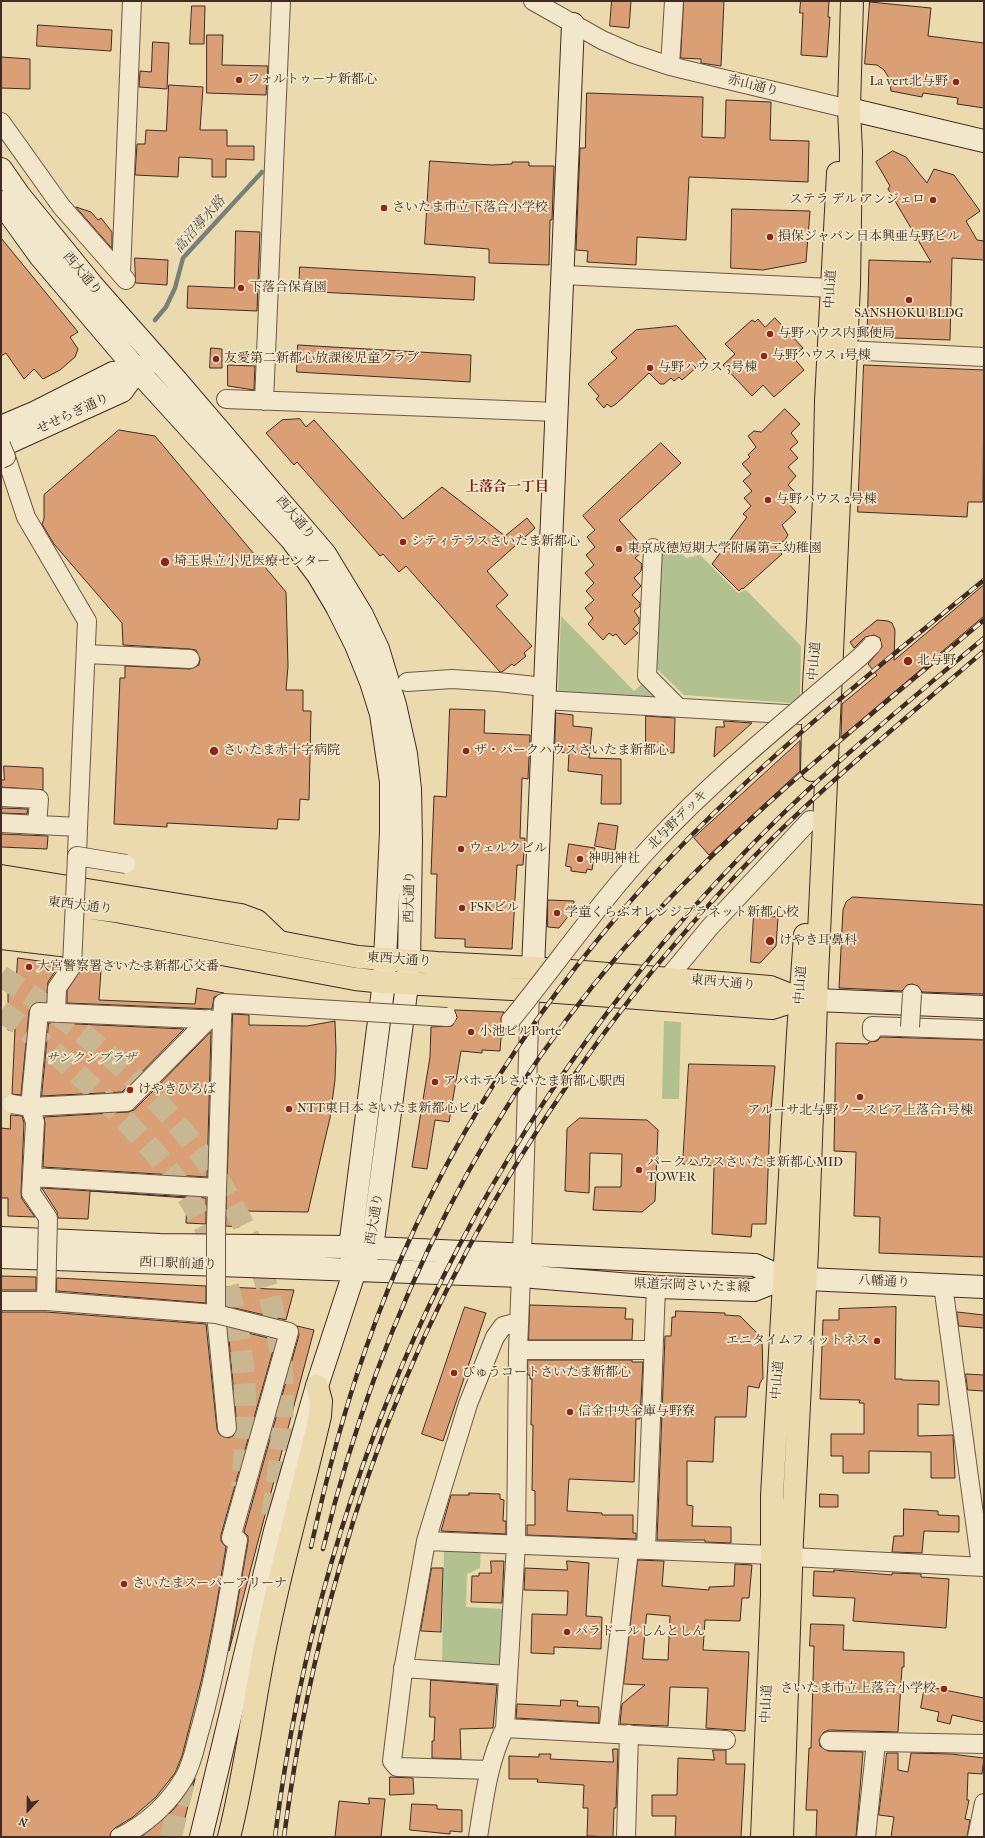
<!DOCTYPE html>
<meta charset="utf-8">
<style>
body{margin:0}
#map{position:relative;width:985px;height:1838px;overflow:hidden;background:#ebdaad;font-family:"IM FELL French Canon",serif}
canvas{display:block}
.frame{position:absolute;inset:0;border:2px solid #402c24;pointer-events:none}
.north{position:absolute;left:8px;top:1790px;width:40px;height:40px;-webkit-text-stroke:3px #f2e7ca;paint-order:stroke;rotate:202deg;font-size:11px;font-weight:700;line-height:16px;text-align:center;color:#402c24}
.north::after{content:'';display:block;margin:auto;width:14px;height:18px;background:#402c24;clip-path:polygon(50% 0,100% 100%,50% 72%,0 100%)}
</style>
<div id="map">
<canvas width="985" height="1838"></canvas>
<div class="frame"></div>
<div class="north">N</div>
</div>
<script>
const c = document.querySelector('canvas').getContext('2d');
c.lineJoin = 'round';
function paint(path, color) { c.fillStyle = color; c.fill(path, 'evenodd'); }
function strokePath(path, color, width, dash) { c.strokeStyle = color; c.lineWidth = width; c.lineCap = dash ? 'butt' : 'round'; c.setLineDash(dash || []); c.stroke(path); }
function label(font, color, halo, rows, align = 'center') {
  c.font = font + ' "IM FELL French Canon","Noto Serif JP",serif'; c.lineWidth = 3.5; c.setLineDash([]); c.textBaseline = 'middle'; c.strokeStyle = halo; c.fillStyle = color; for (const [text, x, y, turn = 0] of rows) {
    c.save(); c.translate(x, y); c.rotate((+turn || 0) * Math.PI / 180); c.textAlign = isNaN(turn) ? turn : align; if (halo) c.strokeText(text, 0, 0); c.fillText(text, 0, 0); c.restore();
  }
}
const green = new Path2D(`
 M669,541L686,558L700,555L738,593L746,590L801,646L800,697L792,703L684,695L654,666L657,550Z
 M561,616L634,691L644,682L660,699L560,693L558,691Z
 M664,1021L681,1022L679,1099H662Z
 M444,1547L481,1548L480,1568L467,1574L466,1607L505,1609L502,1666H442Z`);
const stream = new Path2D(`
 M155,320L166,307L175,288L183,258L262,172`);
const building = new Path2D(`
 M612,1H631L629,28L610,26Z
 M684,1H724L721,66L701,63V59L681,58Z
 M801,1H829L828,17H830L827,57L801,55L803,13H800Z
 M870,2L931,8L928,36L984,43V108L957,104L958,98L923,93L922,97L891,91L889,78L884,70L877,65L865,64Z
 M192,6H205L204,44H190Z
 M38,25L112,30L111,51L37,46Z
 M207,35H223L222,65L268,66L266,95L207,93Z
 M153,42L169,43L167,89L139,87L140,71L151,72Z
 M1,57L30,59V89L1,88Z
 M169,85L203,87L200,130H227V146H254V160L226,159V177H212V159L179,157L178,177L135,175L137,144H145L146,130L166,131Z
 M587,93L703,97L702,137L725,138L726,100L771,102L770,140L809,141L808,182L689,177L686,240L637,237L636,265L587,262L588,251L576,250L580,148H585Z
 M893,151L906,157L927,183L934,169L954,175L980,211L966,221L977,240L984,241V260L952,258L950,340L867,337L869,260L931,262L888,189L890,186L876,162Z
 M430,161L492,165L512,164V162H529V166H554L552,220H550L549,265L489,263V249L425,244Z
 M76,207L91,212L98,220L101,218L112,232V248Z
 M732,209L810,211L806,262L763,270L731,268Z
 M236,231L260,232L257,311L187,308L188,286L234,288Z
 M1,238L78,332L70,337L78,349L75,357L60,370L43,379L34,369L24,379L6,353L1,356Z
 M135,258L168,260L167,285L136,283Z
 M300,267L475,277L474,300L299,291Z
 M775,318L803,348L793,357L804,370L774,397L763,385L752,396L723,365L735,354L725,344L752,320L755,322L758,319L765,327Z
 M677,326L706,359L682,380L679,377L674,381L671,378L664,384H660L649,373L616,404L611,407L607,404L604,408L596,399L599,396L588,384L617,358L611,352L636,330Z
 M298,345L471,355L470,382L297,372Z
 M211,348L222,349V368H210Z
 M228,365L255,366L254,390L228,386Z
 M864,365L984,370L983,502H968L967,517L858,512Z
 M785,409L800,424L791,433L798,442L790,449L798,458L788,467L796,476L788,485L796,493L788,503L796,512L782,525L788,535L785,540L775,547L782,554L743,589L742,588L739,591L712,564L747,517L743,514L751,506L744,498L752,491L743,481L751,474L742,464L750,457L748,455L756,447L748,436L754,431L761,432Z
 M300,419L306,427L314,420L403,519L442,487L505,536L527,518L535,528L487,571L508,595L496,606L532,646L524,653L526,656L514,666L512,664L502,672H500L406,566L399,572L383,554L380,556L297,462L294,465L266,433L282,420Z
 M119,430L155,436L286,592L288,666L286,690H303V711H311L309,800L300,799L299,820L278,819L277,829L167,823V827L114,824L120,678H125V666L190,669L199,665L200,659L196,650L190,649L123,645L122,623L54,544L42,524L44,519V495Z
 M661,443L681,463L619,520L643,547L642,552L635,558L642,564L641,571L634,578L641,586L632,595L640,603V606L634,611L639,618V623L633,629L638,633L625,645L616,634L613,636L609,633L603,640L588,624L593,618L585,608L594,600L586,591L594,583L585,573L594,565L586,555L595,547L587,537L595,530L583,516Z
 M984,585V616L841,737L842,704L877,675L868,664L882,647L880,638L874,635L865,637L854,648L850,642L877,620L888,621L892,623L895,630L894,660Z
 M450,709L485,710L484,733L530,735L528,779L522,778L520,838H525L523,865H517L512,949L465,947V939L435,938L437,874H431L434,796L446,797Z
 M556,713L573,715V726L592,728L589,758L621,759V804H601L602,775L568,771L569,753L555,752Z
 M646,716L675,718L674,753L646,751Z
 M724,721L752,723L714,757L716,727H724Z
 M800,741V771L709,855L694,838Z
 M4,766L43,768V790L1,787V780H4Z
 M1,808L28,809L27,814L1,813Z
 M599,823L618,826L615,850L595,846Z
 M1,834L48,836L47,849L1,847Z
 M569,844L595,848L592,870L587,869L586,873L571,871V867L566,866Z
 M853,897L984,905V994L922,992L918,986L912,984L907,985L902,991L839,988L843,910L846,902Z
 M548,900L574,901V909L559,928L548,927Z
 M754,915L778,917L776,946L760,963L751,962Z
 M18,958L60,964L48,982L46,1002L34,1003L29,1011L21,1095L12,1094L15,1029L8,1030V978H16Z
 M82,967L101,970L99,1000L195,1004L197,988L224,993L214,997L212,1009L67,1003V991Z
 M455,1010L504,1012L501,1018V1023L505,1028L510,1030V1032L501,1038L500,1051L482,1050V1053L461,1051L449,1122L435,1120L427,1169L412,1167L430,1057L431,1027L452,1026L457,1018Z
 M233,1014L249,1015V1025L307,1026L335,1021L336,1050L335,1080L330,1118L308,1212L241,1211L239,1227L226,1226Z
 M49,1023H55L184,1029L122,1092L42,1096Z
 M211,1032L207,1177L43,1167L45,1123L44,1117L128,1112L134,1110Z
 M881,1037L984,1040V1257L879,1253L880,1217L854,1216L856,1152L834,1151L836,1043L868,1044L869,1042L877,1041Z
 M689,1064L775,1066L770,1119L766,1224H752L751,1237L712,1234L714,1166L683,1164Z
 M11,1115L22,1116L24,1123L21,1193L22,1199L35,1217L8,1216V1198H1V1128L10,1129Z
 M580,1118L647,1120L658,1130L655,1201L642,1212L593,1210L595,1187H621L622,1154L590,1153L589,1193L565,1191L567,1129Z
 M42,1188L206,1198V1224L186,1223L187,1198L90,1191L88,1219L58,1218L57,1212Z
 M1,1276L36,1277V1290H1Z
 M57,1278L206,1286V1303L57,1291Z
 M226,1287L294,1290L286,1320L226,1306Z
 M530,1305L626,1308L625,1319H633L632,1340H529Z
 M465,1307L486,1313L443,1441L422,1434Z
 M896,1307L895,1379H902V1380L939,1381V1405L918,1404V1436L953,1435L955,1478H931V1452L869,1451V1473H843V1456H831V1434H864V1403H859L860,1400L820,1399L823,1320H839V1309Z
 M676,1311L725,1313V1315L740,1316L762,1338L763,1378L760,1383L759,1388L748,1386L746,1417H715L713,1462L687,1461V1505L693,1506L692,1526L731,1527V1543L705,1542V1540H657L665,1336H671L672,1317H675Z
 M1,1312H46L206,1324L217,1429L219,1434L228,1438L233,1436L237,1427L228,1328L276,1340L221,1535V1541L226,1547L216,1608L202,1678L182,1756L175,1773L156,1797L133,1817L115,1828L111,1832L110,1837H1Z
 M957,1312L984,1315V1328L959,1326Z
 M297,1326L314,1330L229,1651L248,1542V1536L244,1532L299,1335Z
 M528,1360H632V1362H643L640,1419H636L634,1482L569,1479L567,1511L602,1513V1515H633V1533H636V1539L527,1535V1525H535V1491L532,1490L533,1425H531L532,1379H530V1375H528Z
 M966,1374L984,1375V1391L968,1390Z
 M469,1493L500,1494V1499L504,1500L503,1521H506V1534L441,1531L451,1495H469Z
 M820,1494L838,1495V1507H820Z
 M904,1509L938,1511V1515L959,1516V1532L924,1531L922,1553L892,1552L894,1536H903Z
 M638,1560L664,1561L662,1586L709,1590V1587L734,1586L735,1564L752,1565L749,1598H742L740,1621L705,1620L703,1650L749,1652L745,1731L706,1728L708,1688L670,1687L668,1726L620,1724L622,1704L645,1685L624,1684ZM647,1614L670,1616L668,1660L643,1659Z
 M491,1561H504L502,1603L471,1602L472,1576H479V1573H491Z
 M567,1561L589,1563L586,1616L602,1617L601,1649L554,1647V1654L531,1653L532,1614L567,1615L568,1591L524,1590L525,1568L567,1570Z
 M432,1568H443L441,1632L421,1631Z
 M834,1570L892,1575V1573L921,1574V1577L949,1579L946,1628L853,1621L855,1598L813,1596L814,1571L834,1572Z
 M811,1624L844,1625L843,1650L904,1652V1667H902L898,1732L829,1730L824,1732L819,1740L820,1746L828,1751L863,1752L856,1837H816L817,1810H806L809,1748H811L814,1646H810Z
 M431,1680L497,1685L493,1728L460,1729L461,1759L432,1758V1741H434L435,1717H430Z
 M925,1686L984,1698V1722L952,1715L950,1724L937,1721L939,1712L921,1708Z
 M561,1700L578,1701L577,1706L599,1707V1723L516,1718L517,1704L560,1706Z
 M613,1749H618L616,1808H614L613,1837L587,1836L588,1808H583L584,1785L537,1782L538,1779H509V1756L539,1757V1754H551L550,1759L613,1762Z
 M713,1750H726V1764H745L741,1837H675L676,1816H652V1795H677L678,1758L714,1760Z
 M887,1753H898V1770L908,1772L911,1753L951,1754L984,1758L982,1774L968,1773L967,1800H969L965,1819L970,1820L967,1837H891L894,1817L879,1815Z
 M390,1777L413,1778L414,1794L390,1795Z
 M195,1779L180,1837H141L172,1811L186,1794Z
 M369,1798L385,1799L381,1837H335L339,1801L369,1804Z
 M412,1804L437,1805V1809L462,1810V1832L450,1831V1834L410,1830Z`);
const highwayTunnel = new Path2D(`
 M1,976C145,1067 271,1194 282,1374C285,1422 279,1469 272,1517
 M1,1011C37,1036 70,1066 102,1097C137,1132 174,1170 198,1214C244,1297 251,1394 242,1487
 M171,1837L186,1772`);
const street = new Path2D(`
 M533,1L602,40L634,54L670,66L849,109
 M670,66L674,1
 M1,122L61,206L126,280
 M121,274L132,1
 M563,275L832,288
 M846,350L984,357
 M226,399L557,412
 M264,401L281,1
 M6,457L26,517L87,621L78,827
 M653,548L647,676L678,707
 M86,654L190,659
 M407,682L452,679L498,682L535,686
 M544,700L803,715
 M1,797L39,799L37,825
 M1,823L78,827L77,856
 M667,979L710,927L810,820
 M872,1032V1026L984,1030
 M522,1255L530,990
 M943,1285L981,1566
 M216,1314L227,1428
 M518,1350H652
 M426,1541L772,1555
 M646,1550L656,1287
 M792,1557L984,1567
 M403,1668L507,1675
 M505,1728L726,1740
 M608,1733L629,1550
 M829,1741L984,1744
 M490,1770L397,1767L392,1761L403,1671L426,1541L468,1404L495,1337L503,1326L519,1322
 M478,1837C484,1800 488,1762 505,1728L516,1544L518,1350L521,1276
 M626,1837L629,1734
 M866,1837L876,1742
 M977,1837L984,1803`);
const secondary = new Path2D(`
 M849,109L984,141
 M1,169L19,195L92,285L176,380L325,554L362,615L378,649L395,705L406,754L410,789L411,842L409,962L407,985L372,1248L355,1270L317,1386L275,1531L201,1837
 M1,202L40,256L137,370L291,539L318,575L337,607L356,645L371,682L381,714L391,782V832L384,982L350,1247L355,1270
 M1,427L36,412L113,373L137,370
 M1,446L122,391L137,370L149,363
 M533,968L573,24
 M816,1000L984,1007
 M1,1238L160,1245L350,1247L755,1265L784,1278L984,1287
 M1,1257L521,1276L656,1287L754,1290L784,1278`);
const primary = new Path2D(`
 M1,876L241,915L257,921L279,942
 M1,897L116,911L358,957L437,963L533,968L770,987L800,999L816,1000
 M1,917L115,934L355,979L384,982L530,990L772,1008L800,999
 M1,938L172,958`);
const highway = new Path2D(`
 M812,770L814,684L818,622L824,498L826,401L838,173
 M229,1837C246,1771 253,1703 267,1637C282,1562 303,1490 320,1416L321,1401L317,1386
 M762,1837L772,1595V1496L776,1424L798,1034L805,935
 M782,1837L792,1540L807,1250L817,976L849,285L851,151L849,109L852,1`);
const rail = new Path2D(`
 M311,1547C326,1479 343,1413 366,1348C425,1178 522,1022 642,888C744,774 865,677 984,580
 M323,1549C380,1313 487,1096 652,917C753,808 871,715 984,620
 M275,1837C322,1463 481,1126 743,854C817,776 902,707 984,638
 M284,1837C296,1745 314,1655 340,1566C410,1315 550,1076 726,886C805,800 896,727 984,651`);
const streetBridge = new Path2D(`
 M1,445L6,457L1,459
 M56,1013L57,988L72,966L77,856L126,864
 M511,1020C559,961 603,897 656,841C719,774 792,716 861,656L872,645
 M910,1027L912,994
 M12,1104L30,1107L39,1012L222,1020L223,1003L447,1017
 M32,1177L217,1188
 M1,1301H46L216,1314V1224L222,1020
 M46,1301L48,1218L31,1193L35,1122L30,1107L127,1102L209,1019
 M120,1837C146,1824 169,1803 184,1778C193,1763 196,1742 201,1726C218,1665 227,1602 238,1540L231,1538L289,1332L216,1314`);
const markers = [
 [239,80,4,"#8f2418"],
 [956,82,4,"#8f2418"],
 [933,200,4,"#8f2418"],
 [384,208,4,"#8f2418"],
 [770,237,4,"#8f2418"],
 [241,288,4,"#8f2418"],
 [909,300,4,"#8f2418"],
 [770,334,4,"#8f2418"],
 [764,356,4,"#8f2418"],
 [216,359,4,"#8f2418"],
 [650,368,4,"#8f2418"],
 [768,500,4,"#8f2418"],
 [403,542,4,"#8f2418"],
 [619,549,4,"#8f2418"],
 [165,562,5,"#8f2418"],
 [908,661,5,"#8f2418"],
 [214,751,5,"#8f2418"],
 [466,751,4,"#8f2418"],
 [461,849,4,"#8f2418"],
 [580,859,4,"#8f2418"],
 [462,908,4,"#8f2418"],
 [557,913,4,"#8f2418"],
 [770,941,5,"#8f2418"],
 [29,967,4,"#8f2418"],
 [471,1032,4,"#8f2418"],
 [435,1082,4,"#8f2418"],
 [130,1090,4,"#8f2418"],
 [860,1097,4,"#8f2418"],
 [289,1109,4,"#8f2418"],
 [639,1170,4,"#8f2418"],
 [877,1341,4,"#8f2418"],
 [454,1373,4,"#8f2418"],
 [570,1412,4,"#8f2418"],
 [124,1584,4,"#8f2418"],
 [567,1632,4,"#8f2418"],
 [944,1689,4,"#8f2418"]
];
const poiNames = [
 ["フォルトゥーナ新都心",247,80],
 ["La vert北与野",948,82,"right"],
 ["ステラ デル アンジェロ",925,200,"right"],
 ["さいたま市立下落合小学校",392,208],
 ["損保ジャパン日本興亜与野ビル",778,237],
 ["下落合保育園",249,288],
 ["SANSHOKU BLDG",909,314,"center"],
 ["与野ハウス内郵便局",778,334],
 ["与野ハウス 1号棟",772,356],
 ["友愛第二新都心放課後児童クラブ",224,359],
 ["与野ハウス 3号棟",658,368],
 ["与野ハウス 2号棟",776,500],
 ["シティテラスさいたま新都心",411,542],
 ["東京成徳短期大学附属第二幼稚園",627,549],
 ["埼玉県立小児医療センター",174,562],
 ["北与野",917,661],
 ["さいたま赤十字病院",223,751],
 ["ザ・パークハウスさいたま新都心",474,751],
 ["ウェルクビル",469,849],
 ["神明神社",588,859],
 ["FSKビル",470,908],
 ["学童くらぶオレンジプラネット新都心校",565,913],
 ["けやき耳鼻科",779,941],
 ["大宮警察署さいたま新都心交番",37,967],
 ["小池ビルPorte",479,1032],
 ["アパホテルさいたま新都心駅西",443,1082],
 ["けやきひろば",138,1090],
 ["NTT東日本 さいたま新都心ビル",297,1109],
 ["アルーサ北与野ノースピア上落合1号棟",860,1111,"center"],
 ["パークハウスさいたま新都心MID",647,1163],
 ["TOWER",647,1178],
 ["エニタイムフィットネス",869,1341,"right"],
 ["びゅうコートさいたま新都心",462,1373],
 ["信金中央金庫与野寮",578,1412],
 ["さいたまスーパーアリーナ",132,1584],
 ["パラドールしんとしん",575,1632],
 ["さいたま市立上落合小学校",936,1689,"right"]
];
const streetNames = [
 ["赤山通り",753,86,14],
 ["西大通り",82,274,50],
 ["中山道",831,289,-87],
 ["せせらぎ通り",73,414,-25],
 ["西大通り",295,518,50],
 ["中山道",815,661,-86],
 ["北与野デッキ",678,820,-45],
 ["西大通り",410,897,-89],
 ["東西大通り",80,906,7],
 ["東西大通り",399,960,4],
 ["東西大通り",723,983,5],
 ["中山道",801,985,-86],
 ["西大通り",375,1219,-81],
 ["西口駅前通り",178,1264,2],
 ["八幡通り",884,1282,3],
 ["県道宗岡さいたま線",692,1286,2],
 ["中山道",778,1380,-86],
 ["中山道",767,1704,-88]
];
const parkNames = [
 ["サンクンプラザ",91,1059]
];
const waterNames = [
 ["高沼導水路",200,225,-49]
];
const neighbourhoodNames = [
 ["上落合一丁目",507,488]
];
paint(green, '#b1c18f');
strokePath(stream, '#77807a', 4.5);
paint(building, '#da9f74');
strokePath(building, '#402c24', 1);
strokePath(highwayTunnel, '#c9b792', 22, [22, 11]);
strokePath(street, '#6b5846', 20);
strokePath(secondary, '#402c24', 24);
strokePath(primary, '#402c24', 24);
strokePath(highway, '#402c24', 24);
strokePath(street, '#f2e7ca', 18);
strokePath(secondary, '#f2e7ca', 22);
strokePath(primary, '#ebdaad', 22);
strokePath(highway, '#ebdaad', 22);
strokePath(rail, '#402c24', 4.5);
strokePath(rail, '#f2e7ca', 3, [9]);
strokePath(streetBridge, '#6b5846', 20, []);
strokePath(streetBridge, '#f2e7ca', 18);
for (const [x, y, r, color] of markers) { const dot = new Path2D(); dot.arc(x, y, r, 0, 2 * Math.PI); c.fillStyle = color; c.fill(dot); strokePath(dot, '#f2e7ca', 1.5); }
label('13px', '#402c24', '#f2e7ca', poiNames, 'left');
label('13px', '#402c24', '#f2e7ca', streetNames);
label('italic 13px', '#574a39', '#f2e7ca', parkNames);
label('italic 14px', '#574f48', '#f2e7ca', waterNames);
label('bold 14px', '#7a1f14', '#f2e7ca', neighbourhoodNames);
</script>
